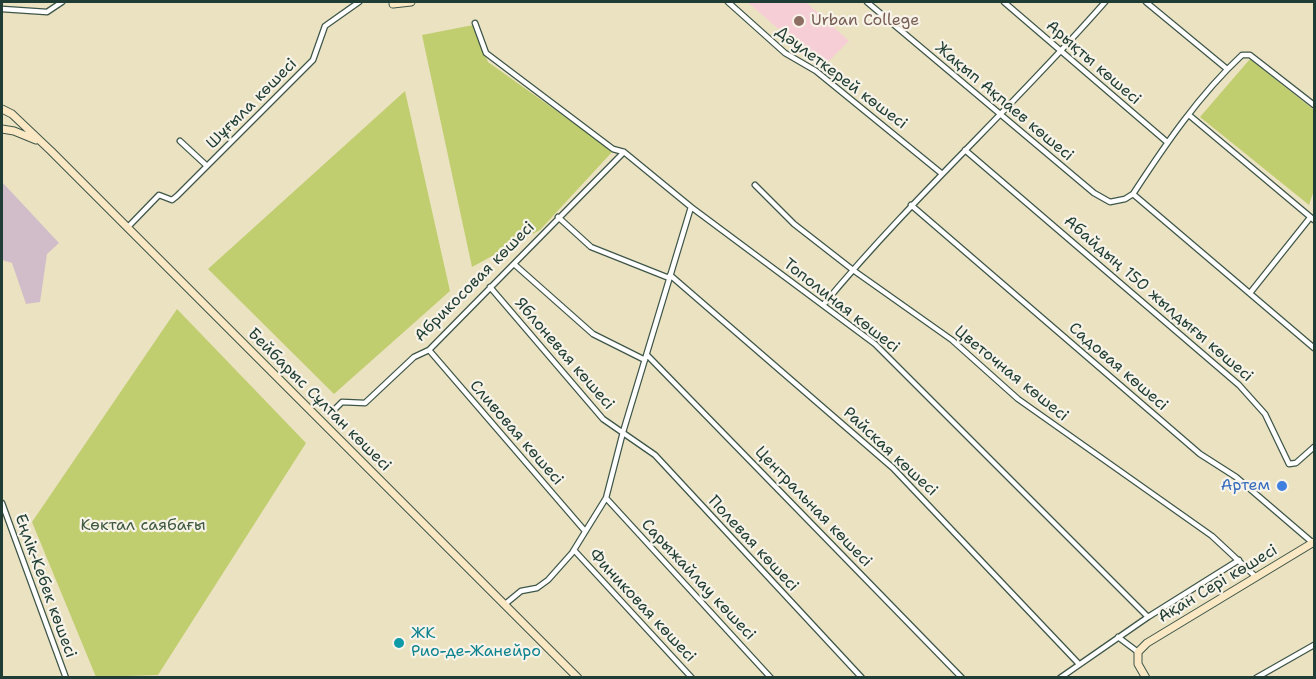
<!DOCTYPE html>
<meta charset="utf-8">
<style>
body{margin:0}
#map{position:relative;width:1316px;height:679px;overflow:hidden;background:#ebe2c1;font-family:"Shantell Sans",sans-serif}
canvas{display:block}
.frame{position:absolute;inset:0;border:3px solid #1f3d34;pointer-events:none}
</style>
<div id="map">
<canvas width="1316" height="679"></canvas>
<div class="frame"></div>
</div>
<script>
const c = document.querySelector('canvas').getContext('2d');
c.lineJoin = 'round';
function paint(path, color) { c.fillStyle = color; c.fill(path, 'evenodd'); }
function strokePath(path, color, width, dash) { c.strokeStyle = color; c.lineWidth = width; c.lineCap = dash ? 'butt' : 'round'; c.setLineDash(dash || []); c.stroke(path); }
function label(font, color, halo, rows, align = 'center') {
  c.font = font + ' "Shantell Sans",sans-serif'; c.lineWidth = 4.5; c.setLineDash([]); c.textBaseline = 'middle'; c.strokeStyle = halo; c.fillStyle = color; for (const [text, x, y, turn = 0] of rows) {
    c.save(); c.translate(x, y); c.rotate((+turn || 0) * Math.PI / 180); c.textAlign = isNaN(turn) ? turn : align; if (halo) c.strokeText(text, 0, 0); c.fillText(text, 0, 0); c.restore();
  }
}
const built = new Path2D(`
 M747,2H806L849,41L823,67Z`);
const industrial = new Path2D(`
 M2,182L59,243L47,254L40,302L26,304L12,263L2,260Z`);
const green = new Path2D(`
 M473,25L488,62L613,151L540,230L472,267L422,35Z
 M1250,59L1314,110V190L1309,205L1200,117Z
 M405,91L450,291L334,394L208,269Z
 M177,309L306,443L158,675L96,677L32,522Z`);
const street = new Path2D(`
 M728,2L785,53L816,71L941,173
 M867,2L1094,193L1110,202L1125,199L1133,194C1165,145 1199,95 1242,55H1250L1314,105
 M1004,2L1167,142
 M1146,2L1227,69
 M2,9L47,12L62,2
 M475,23L486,53L613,149L624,152L691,207L875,344L1148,617
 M1189,115L1314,220
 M180,141L207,166
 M965,150L1239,385L1265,414L1289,464L1296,463L1314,447
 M755,185L794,224L853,270L952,340L1018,399L1212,536L1256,577
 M1133,194L1314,348
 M911,205L1200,454L1236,477L1313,543
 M558,217L591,247L669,278
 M127,228L159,195L172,200L177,196L313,60L325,26L359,2
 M514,264L593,334L645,360
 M670,275L893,468L1078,663
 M490,287L603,419L655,455L862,678
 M1250,293L1309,219
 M824,304C912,198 1014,106 1105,2
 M429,350L585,531
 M647,355L962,678
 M335,409L342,402L365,403L414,357L429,350L624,152
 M606,498L771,678
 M2,503L66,678
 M574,550L692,678
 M504,605L521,591L537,588L548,580L572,553L606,498L623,432L691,207
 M1118,637L1138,652
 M1060,678L1148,617L1239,560
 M1256,678L1314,645`);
const secondary = new Path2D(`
 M393,4L411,2
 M2,109L12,114L51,151L578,678
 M2,129L14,131L36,140
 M1146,678L1138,664V652L1147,643L1314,542`);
const markers = [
 [799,21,6,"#8d6e63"],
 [1282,486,6,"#3f7fe0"],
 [399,643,6,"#0f9aa8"]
];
const educationNames = [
 ["Urban College",811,21]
];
const streetNames = [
 ["Арықты көшесі",1093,63,41],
 ["Дәулеткерей көшесі",841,78,37],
 ["Жақып Ақпаев көшесі",1004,102,40],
 ["Шұғыла көшесі",252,104,-45],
 ["Абрикосовая көшесі",475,282,-45],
 ["Абайдың 150 жылдығы көшесі",1158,299,41],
 ["Тополиная көшесі",841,306,38],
 ["Яблоневая көшесі",564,354,49],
 ["Садовая көшесі",1118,367,41],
 ["Цветочная көшесі",1011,374,39],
 ["Бейбарыс Сұлтан көшесі",319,400,45],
 ["Сливовая көшесі",516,433,49],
 ["Райская көшесі",890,452,43],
 ["Центральная көшесі",813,507,46],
 ["Полевая көшесі",753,544,47],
 ["Сарыжайлау көшесі",698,580,47],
 ["Ақан Сері көшесі",1218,584,-31],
 ["Еңлік-Кебек көшесі",45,586,70],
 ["Финиковая көшесі",642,606,47]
];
const shopNames = [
 ["Артем",1270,486]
];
const parkNames = [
 ["Көктал саябағы",143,526]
];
const cultureNames = [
 ["ЖК",411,634],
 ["Рио-де-Жанейро",411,652]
];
paint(built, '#f6cfd6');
paint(industrial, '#d1bdc9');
paint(green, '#c0ce70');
strokePath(street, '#3e5649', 7);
strokePath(secondary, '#3e5649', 9);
strokePath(street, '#fff', 4.5);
strokePath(secondary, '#fae7c3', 7);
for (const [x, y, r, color] of markers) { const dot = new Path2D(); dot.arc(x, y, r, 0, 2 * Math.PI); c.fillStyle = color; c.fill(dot); strokePath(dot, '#f7f3e8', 2); }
label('16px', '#785e54', '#f7f3e8', educationNames, 'left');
label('16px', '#1f3d34', '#f7f3e8', streetNames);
label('16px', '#366cbe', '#f7f3e8', shopNames, 'right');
label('16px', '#3f5a40', '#f7f3e8', parkNames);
label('16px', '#0d838f', '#f7f3e8', cultureNames, 'left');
</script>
